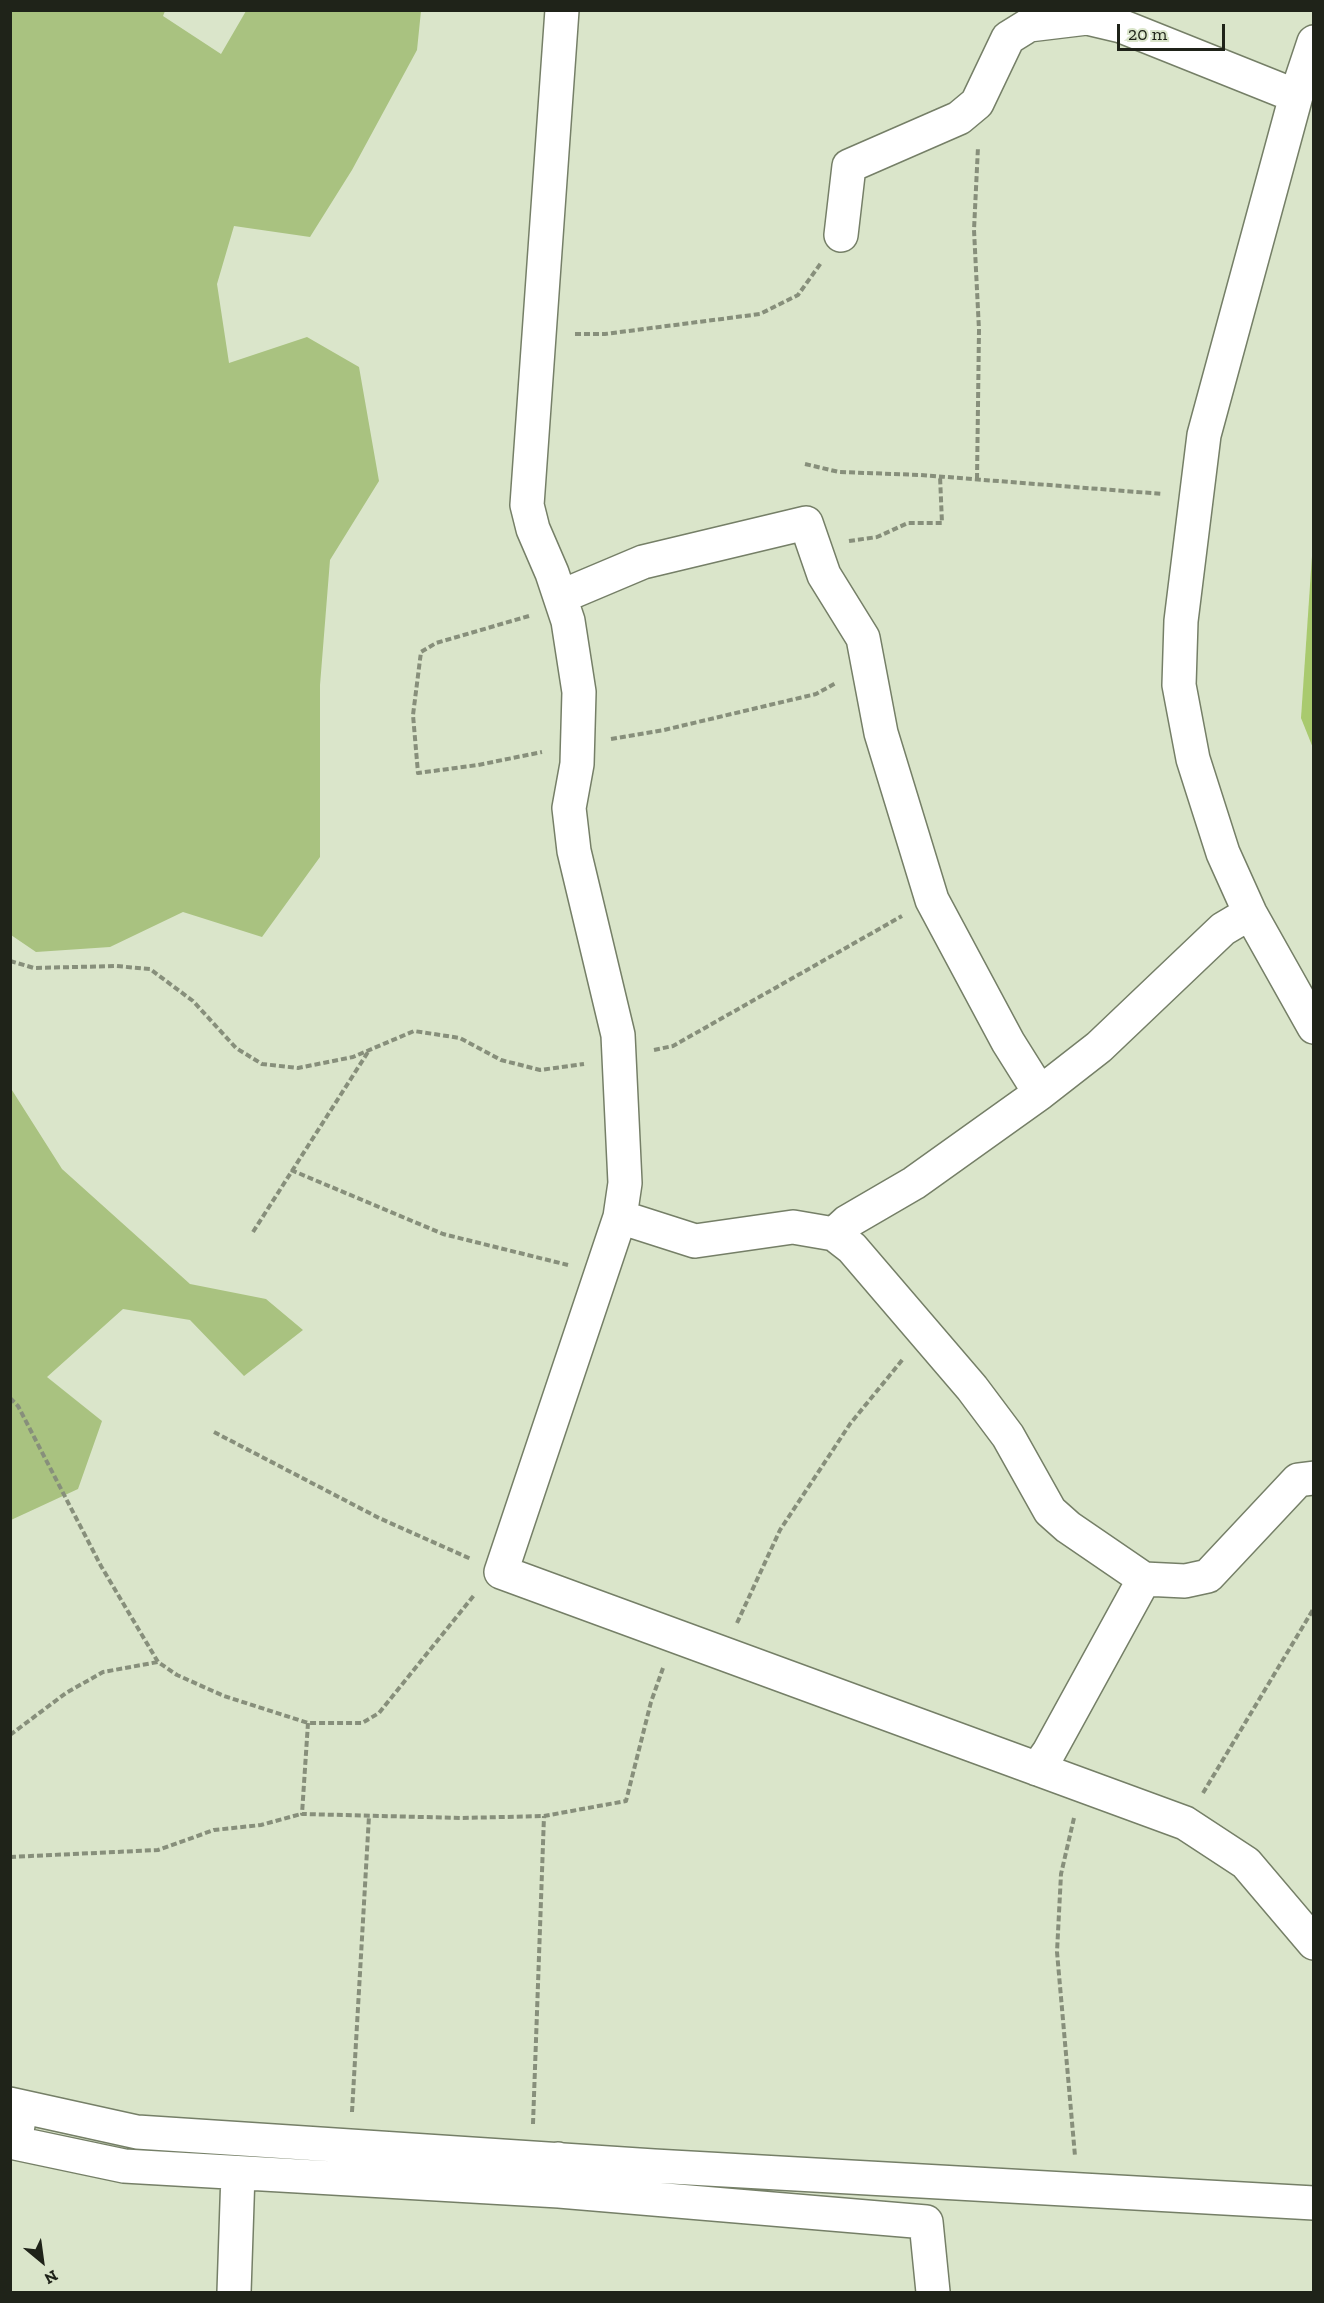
<!DOCTYPE html>
<style>
body{margin:0}
#map{position:relative;width:1324px;height:2303px;overflow:hidden;background:#dae5ca;font-family:"Zilla Slab",serif}
canvas{display:block}
.frame{position:absolute;inset:0;border:12px solid #1f2319;pointer-events:none}
.north{position:absolute;left:12px;top:2231px;width:60px;height:60px;-webkit-text-stroke:4px #dae5ca;paint-order:stroke;rotate:151deg;font-size:16px;font-weight:700;line-height:24px;text-align:center;color:#1f2319}
.north::after{content:'';display:block;margin:auto;width:21px;height:27px;background:#1f2319;clip-path:polygon(50% 0,100% 100%,50% 72%,0 100%)}
.scale{position:absolute;left:1117px;top:24px;width:108px;height:27px;box-sizing:border-box;border:3px solid #1f2319;border-top:0;padding-left:8px;font-size:18px;line-height:21px;white-space:nowrap;color:#1f2319;-webkit-text-stroke:4px #dae5ca;paint-order:stroke}
</style>
<div id="map">
<canvas width="1324" height="2303"></canvas>
<div class="frame"></div>
<div class="north">N</div>
<div class="scale">20 m</div>
</div>
<script>
const c = document.querySelector('canvas').getContext('2d');
c.lineJoin = 'round';
function paint(path, color) { c.fillStyle = color; c.fill(path, 'evenodd'); }
function strokePath(path, color, width, dash) { c.strokeStyle = color; c.lineWidth = width; c.lineCap = dash ? 'butt' : 'round'; c.setLineDash(dash || []); c.stroke(path); }
const green = new Path2D(`
 M10,11H165L163,16L221,54L246,11H421L417,50L352,170L310,237L234,226L217,284L229,363L307,337L359,367L379,481L330,560L320,685V857L262,937L183,912L110,947L36,952L11,935Z
 M10,1087L62,1169L190,1284L266,1299L303,1330L244,1376L190,1320L123,1309L47,1377L102,1421L78,1489L11,1520Z`);
const water = new Path2D(`
 M1313,541L1314,748H1313L1301,718Z`);
const path = new Path2D(`
 M575,334H605L760,314L798,295L821,263
 M805,464L839,472L921,475L1163,494
 M977,479L979,330L974,230L978,147
 M849,541L877,537L908,523H942L940,476
 M529,616L436,643L421,652L413,715L418,773L478,765L542,752
 M611,739L664,730L816,694L836,683
 M10,961L34,968L116,966L150,969L193,1001L236,1048L262,1064L298,1068L353,1057L414,1031L460,1038L501,1060L540,1070L584,1064
 M654,1050L673,1046L902,916
 M291,1170L443,1234L568,1265
 M253,1232L368,1052
 M10,1398L18,1406L101,1566L158,1662L177,1675L224,1696L308,1723H362L379,1713L475,1594
 M214,1432L379,1518L471,1559
 M737,1623L780,1530L850,1424L903,1359
 M308,1723L302,1814L462,1818L544,1816L626,1801L651,1702L663,1668
 M10,1735L66,1693L103,1672L158,1662
 M1203,1793L1314,1608
 M1074,1818L1061,1874L1057,1952L1075,2156
 M10,1857L158,1850L214,1830L261,1825L301,1814
 M352,2112L369,1816
 M533,2124L544,1816`);
const minor = new Path2D(`
 M562,10L527,505L533,529L552,573L568,621L579,692L577,764L569,808L574,851L618,1035L625,1183L620,1217L501,1572L1185,1823L1246,1863L1314,1943
 M1314,42L1296,96L1204,435L1181,621L1179,685L1193,759L1223,853L1250,913L1314,1027
 M841,235L849,166L959,118L977,103L1008,38L1029,25L1087,18L1121,26L1296,96
 M560,597L643,562L806,523L824,575L863,638L881,733L932,900L1008,1042L1040,1093
 M620,1217L695,1241L793,1227L834,1234L852,1248L972,1388L1008,1436L1050,1511L1068,1527L1144,1579L1185,1581L1208,1576L1298,1480L1314,1478
 M834,1234L847,1222L914,1183L1040,1093L1099,1047L1223,929L1250,913
 M1037,1769L1049,1752L1144,1579
 M10,2104L137,2132L654,2166L1314,2203
 M21,2107L15,2143L124,2166L559,2191L558,2159
 M559,2191L926,2222L933,2292
 M234,2292L238,2173`);
paint(green, '#a9c280');
paint(water, '#a9ca6e');
strokePath(minor, '#757f67', 36);
strokePath(path, '#878f7b', 4, [6, 3]);
strokePath(minor, '#fff', 33);
</script>
